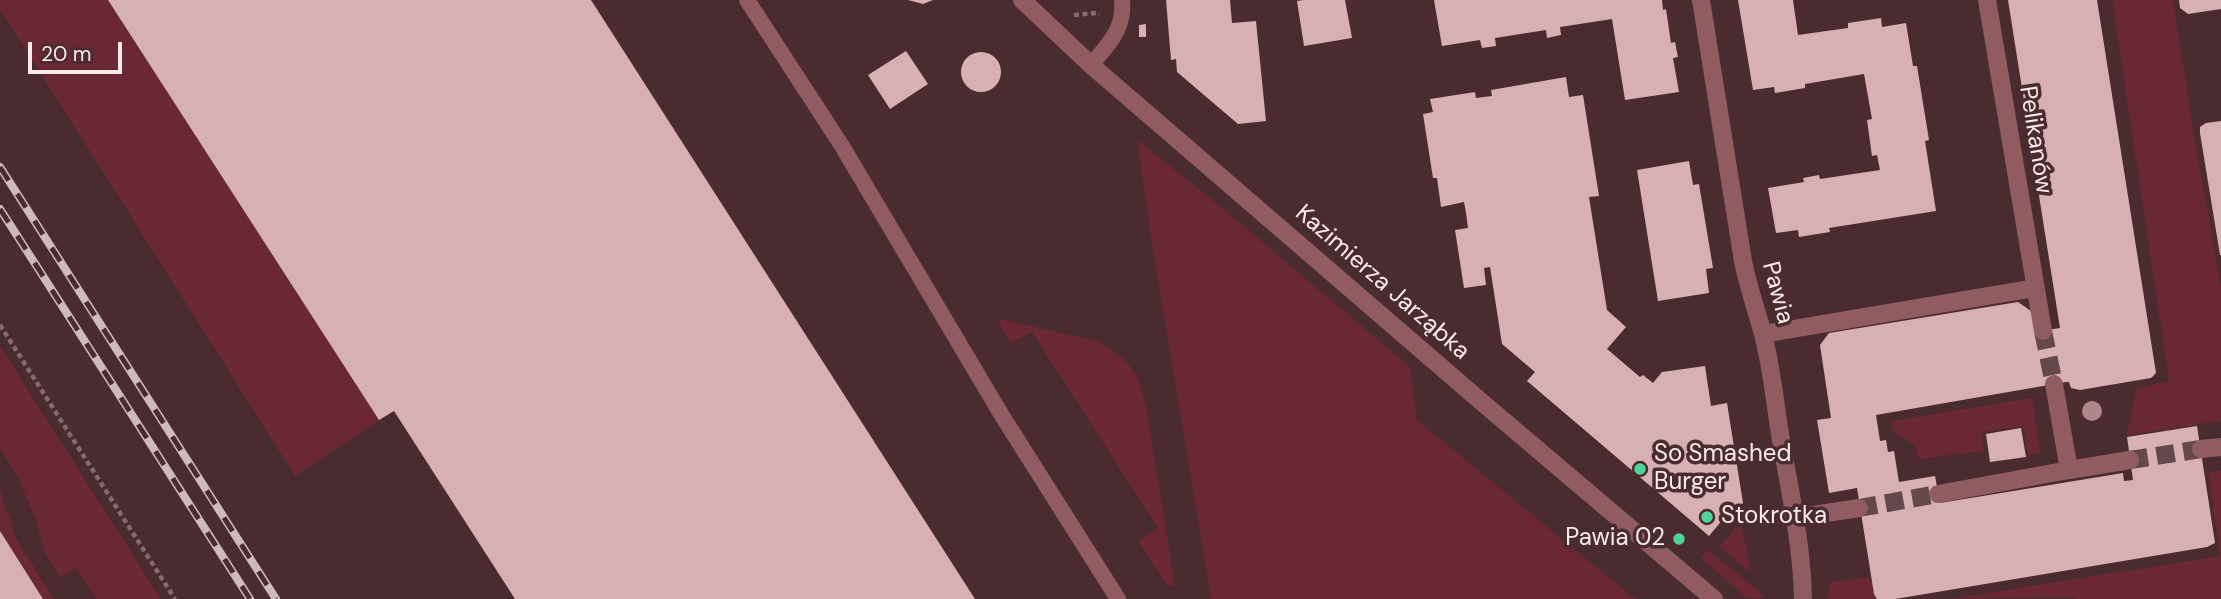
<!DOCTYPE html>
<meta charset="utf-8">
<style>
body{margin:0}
#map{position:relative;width:2221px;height:599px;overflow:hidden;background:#4a2b2f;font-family:"DM Sans",sans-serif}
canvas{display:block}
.scale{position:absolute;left:28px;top:42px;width:94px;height:32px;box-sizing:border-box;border:4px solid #fcebed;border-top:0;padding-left:9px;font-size:21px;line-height:24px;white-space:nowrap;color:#fcebed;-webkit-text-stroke:5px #4a2b2f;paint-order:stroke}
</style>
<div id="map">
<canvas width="2221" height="599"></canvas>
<div class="scale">20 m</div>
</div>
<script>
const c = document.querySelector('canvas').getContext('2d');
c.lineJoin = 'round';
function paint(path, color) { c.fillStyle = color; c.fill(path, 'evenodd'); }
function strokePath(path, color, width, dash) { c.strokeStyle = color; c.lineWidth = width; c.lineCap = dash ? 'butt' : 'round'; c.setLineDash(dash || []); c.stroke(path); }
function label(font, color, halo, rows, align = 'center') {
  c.font = font + ' "DM Sans",sans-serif'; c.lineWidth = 7; c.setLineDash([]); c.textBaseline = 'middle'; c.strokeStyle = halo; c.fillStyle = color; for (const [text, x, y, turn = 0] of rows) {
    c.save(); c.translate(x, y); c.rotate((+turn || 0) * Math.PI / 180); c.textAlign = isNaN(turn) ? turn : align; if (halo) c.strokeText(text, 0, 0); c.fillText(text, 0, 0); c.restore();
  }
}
const green = new Path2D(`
 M0,0H108L379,420L295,476L0,9Z
 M2112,0H2173L2194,134L2221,286V421L2127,435L2136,388L2169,381Z
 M1137,140L1209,197L1410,367L1417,420L1635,599H1211L1153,251Z
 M1000,319L1096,341L1113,350L1129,365L1138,379L1147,411L1175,586L1168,587L1140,544V540L1158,528L1032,332L1011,343L1000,324Z
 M0,346L161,599H97L76,568L60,578L44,550L36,521L18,477L0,449Z
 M2032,398L2041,453L2028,455L2023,426L1982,432L1984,451L1919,459L1914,444L1893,432L1891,421Z
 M2221,470V599H2075L2074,597L1949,599L2220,556L2208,472Z
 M0,490L17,540L54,599H43L0,531Z
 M1741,522L1751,572L1719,547Z
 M1708,550L1765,596L1755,599L1745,597L1700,557Z
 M1869,577L1870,582L1875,581L1877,599H1827L1831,582Z`);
const building = new Path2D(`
 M108,0H591L975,599H515L394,411L379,420Z
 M908,0H933L923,4Z
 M1166,0H1230L1232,23L1256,21L1266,121L1238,124L1177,72L1176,59L1171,60Z
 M1303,0H1345L1352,38L1304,46L1297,1Z
 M1434,0H1662L1663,10L1666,9L1671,43L1675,42L1678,57L1673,58L1679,92L1625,100L1612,19L1560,27L1561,35L1547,38L1546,30L1495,38L1496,46L1482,48L1480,40L1442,46Z
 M1738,0H1793L1798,35L1848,28V23L1881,18L1882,27L1906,23L1913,66H1917L1929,140L1925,141L1936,211L1829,228L1830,232L1799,237L1798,230L1776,233L1768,188L1804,182L1803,178L1819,175L1820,179L1880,170L1877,155L1872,156L1867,120L1872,119L1864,74L1805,84V88L1775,93L1774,87L1753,90Z
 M2008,0H2097L2156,373L2151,378L2080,390L2071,388L2069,382H2066L1876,415L1880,441L1886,440L1888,452L1894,451L1899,482L1935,476L1940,503L2123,473L2124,481L2133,480L2127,437L2197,426L2215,543L2207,547L1895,599H1877L1874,594L1857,488L1829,493L1817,420L1831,418L1820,345L1829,333L2018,302L2031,311L2035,332L2060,328Z
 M2179,0H2221V9L2188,14L2180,8Z
 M1146,24V37H1139V25Z
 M906,51L928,84L890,109L868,75Z
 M961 72a20 20 0 1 1 40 0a20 20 0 1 1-40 0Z
 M1566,77L1569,97L1583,95L1599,196L1589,197L1607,310L1626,327L1607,349L1640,377L1643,375L1653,383L1662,372L1705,366L1711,406L1727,403L1743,503L1728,521L1724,518L1709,536L1527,381L1535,372L1502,344L1490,267L1484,268L1486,285L1464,288L1455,230L1468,228L1466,213L1464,202L1441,207L1437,178H1433L1423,114L1433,112L1430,99L1475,92L1476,98L1492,96L1491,90Z
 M2221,121V255H2220L2200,133V127L2206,123Z
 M1689,161L1693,185L1699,184L1713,268L1706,269L1709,293L1658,301L1637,170Z
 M2021,428L2026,457L1990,462L1986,434Z
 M0,531L43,599H0Z`);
const streetTunnel = new Path2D(`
 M2043,331L2054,384
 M2130,460L2201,449
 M1859,508L1938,494`);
const path = new Path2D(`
 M1074,15L1097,13L1099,15
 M0,325L175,599`);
const lane = new Path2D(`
 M747,0L842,146L1001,414L1118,599
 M1091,65C1108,45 1125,29 1122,0`);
const street = new Path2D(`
 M1022,0L1091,65L1484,404L1714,599
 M1701,0L1743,261C1748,286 1756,309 1763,334C1772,368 1775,405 1781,440C1790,492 1802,545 1803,599
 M1987,0L2043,331
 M1763,334L2035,288
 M2201,449L2221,447
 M2069,470L2130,460
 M1938,494L2069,470L2054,384
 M1794,518L1859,508`);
const rail = new Path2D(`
 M0,167L276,599
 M0,209L250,599`);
const trees = [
 [2092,411]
];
const markers = [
 [1640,469,7,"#4ed399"],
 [1707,517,7,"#4ed399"],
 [1679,539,7,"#4ed399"]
];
const streetNames = [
 ["Pelikanów",2035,140,81],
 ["Kazimierza Jarząbka",1382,283,41],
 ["Pawia",1777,293,75]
];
const poiNames = [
 ["So Smashed",1654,455],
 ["Burger",1654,483],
 ["Stokrotka",1721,517],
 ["Pawia 02",1665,539,"right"]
];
paint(green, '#6a2734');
paint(building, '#d7b0b4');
strokePath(streetTunnel, '#65484c', 18, [18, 9]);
strokePath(path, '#846a6d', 4.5, [5, 3.5]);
strokePath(lane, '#915b62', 16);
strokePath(street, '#915b62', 18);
strokePath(rail, '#ceb9bc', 8);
strokePath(rail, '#4a2b2f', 5, [16]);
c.fillStyle = '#ae868b';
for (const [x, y] of trees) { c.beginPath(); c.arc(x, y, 10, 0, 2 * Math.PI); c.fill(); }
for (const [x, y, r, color] of markers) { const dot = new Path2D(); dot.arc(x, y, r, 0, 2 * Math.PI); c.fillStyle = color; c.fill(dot); strokePath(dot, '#4a2b2f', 2.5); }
label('24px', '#fcebed', '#4a2b2f', streetNames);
label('24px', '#fcebed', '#4a2b2f', poiNames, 'left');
</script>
